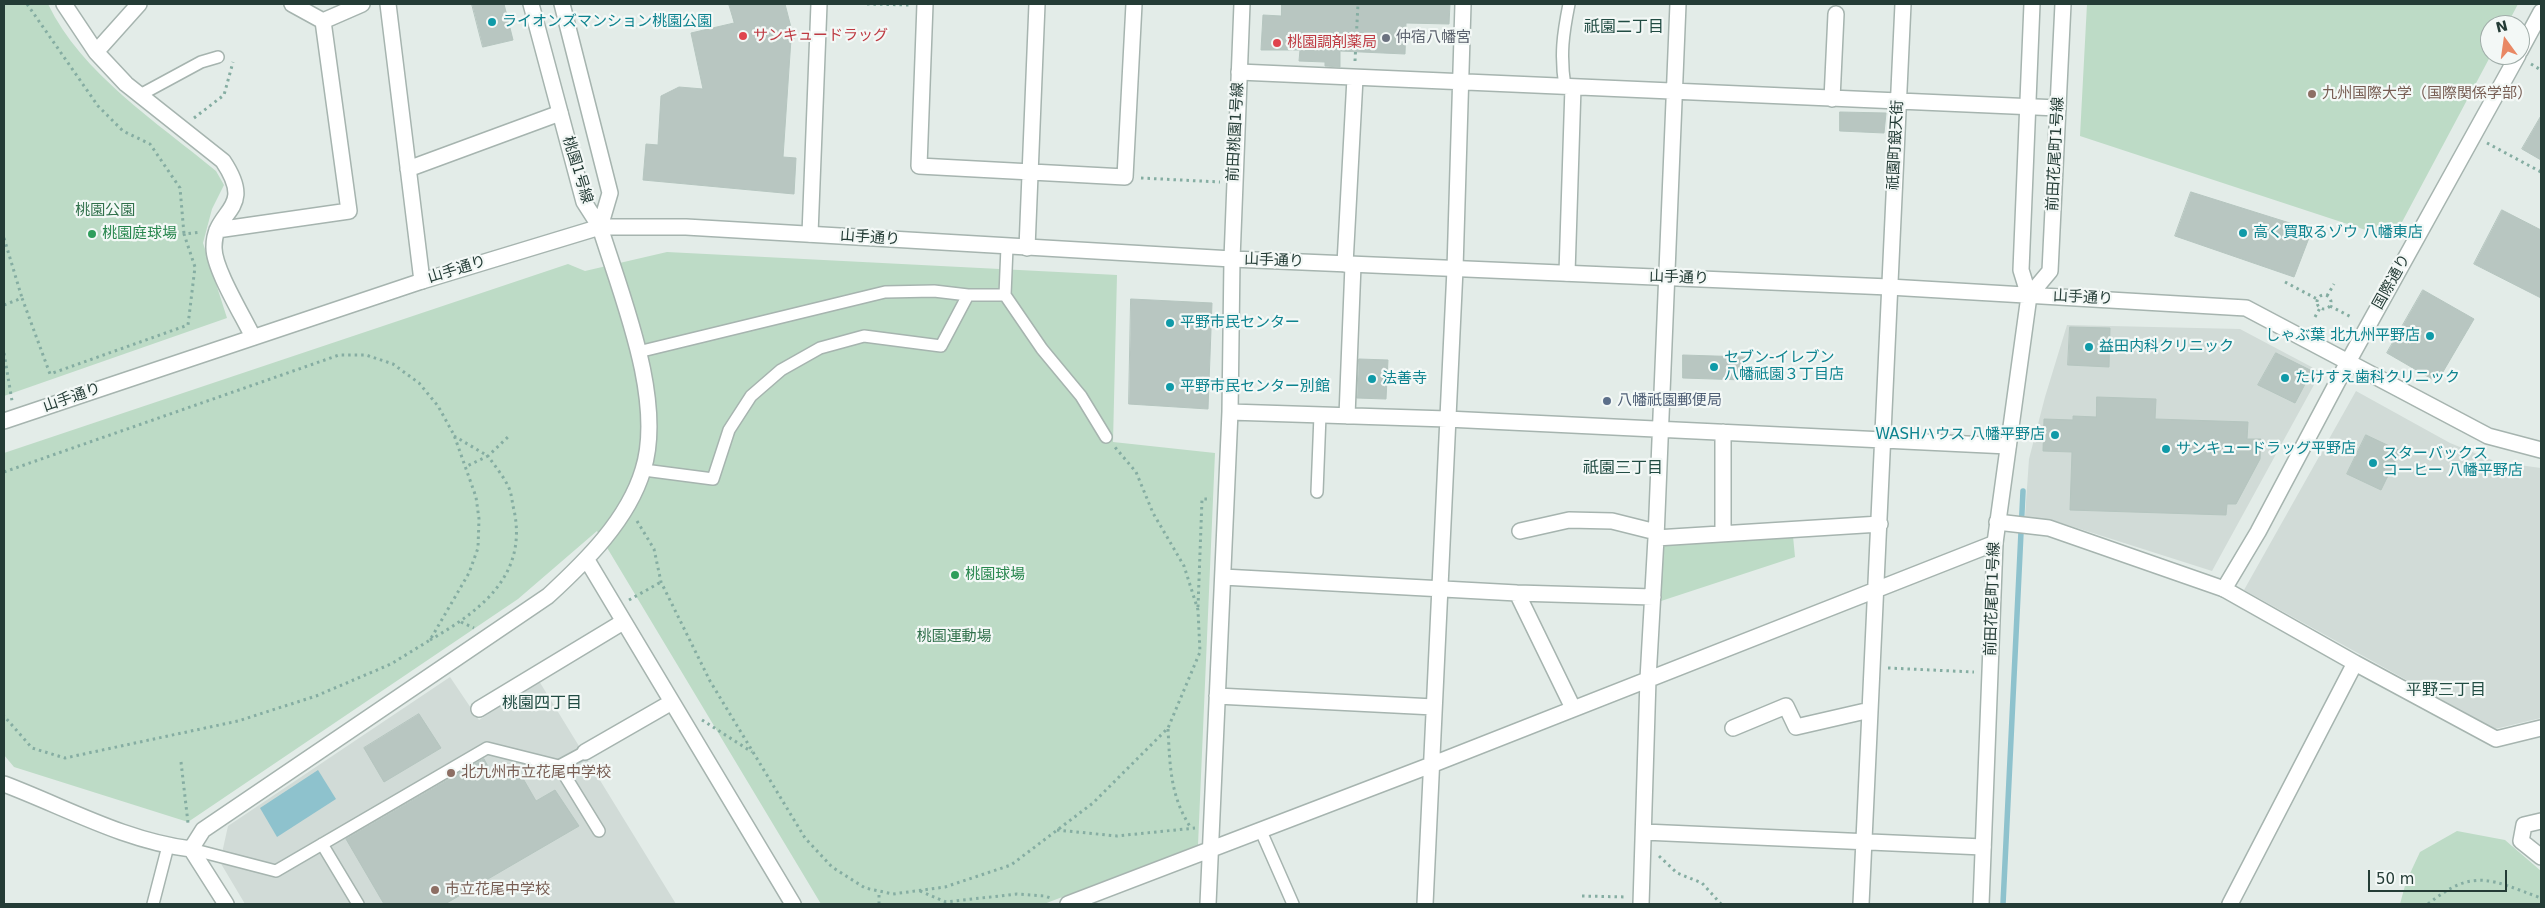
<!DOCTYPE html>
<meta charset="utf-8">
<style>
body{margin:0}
#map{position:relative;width:2545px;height:908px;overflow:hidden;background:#e3ece8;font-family:"DejaVu Sans",sans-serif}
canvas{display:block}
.frame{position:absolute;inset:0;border:5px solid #243c36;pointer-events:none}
.north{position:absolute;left:2480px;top:15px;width:50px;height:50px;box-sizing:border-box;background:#f3f8f6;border:1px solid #a0ada9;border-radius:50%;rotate:346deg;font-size:14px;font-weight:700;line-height:20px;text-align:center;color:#243c36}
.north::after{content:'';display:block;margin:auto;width:18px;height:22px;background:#e98864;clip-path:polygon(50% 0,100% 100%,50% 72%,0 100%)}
.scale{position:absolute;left:2368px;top:870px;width:139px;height:22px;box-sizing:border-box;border:2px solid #243c36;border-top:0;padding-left:6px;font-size:15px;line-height:18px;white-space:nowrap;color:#243c36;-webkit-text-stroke:4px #f3f8f6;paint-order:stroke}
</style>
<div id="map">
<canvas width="2545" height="908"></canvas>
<div class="frame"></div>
<div class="north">N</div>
<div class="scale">50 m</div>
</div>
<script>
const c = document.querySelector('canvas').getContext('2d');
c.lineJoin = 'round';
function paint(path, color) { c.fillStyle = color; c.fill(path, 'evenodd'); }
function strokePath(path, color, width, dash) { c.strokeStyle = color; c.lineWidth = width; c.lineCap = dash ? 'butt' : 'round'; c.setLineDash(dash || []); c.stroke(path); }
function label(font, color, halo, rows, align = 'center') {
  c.font = font + ' "DejaVu Sans","Noto Sans JP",sans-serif'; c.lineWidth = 4.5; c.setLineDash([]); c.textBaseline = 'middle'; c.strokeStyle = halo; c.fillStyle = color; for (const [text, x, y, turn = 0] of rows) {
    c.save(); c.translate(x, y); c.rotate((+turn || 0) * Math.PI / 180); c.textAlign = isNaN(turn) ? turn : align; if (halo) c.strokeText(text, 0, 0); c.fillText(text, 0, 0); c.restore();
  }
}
const built = new Path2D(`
 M2067,325L2240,329L2321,372L2212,571L2052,520L2025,517L2029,459L2045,397Z
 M2356,391L2450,443L2497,462L2541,468V718L2495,729L2244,590Z
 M450,677L479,720L539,681L676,904H245L220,862L228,826Z`);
const green = new Path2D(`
 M4,4H48C81,73 158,123 216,171L224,185L212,209L203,243L227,318L4,396Z
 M2087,4H2518L2507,25H2490L2491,55L2393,239L2080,136Z
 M667,252L1117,275L1113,442L1215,453L1198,845L1044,904H821L597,531L518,599L188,822L14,767L4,755V453L568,264L585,271Z
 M1793,536L1795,557L1658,602L1661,545Z
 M2457,831L2505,840L2541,871V904H2400L2406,882L2420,852Z`);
const water = new Path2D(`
 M318,770L336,799L277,837L260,808Z`);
const stream = new Path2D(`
 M2003,904L2023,491`);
const building = new Path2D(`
 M472,4H504L513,40L483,47Z
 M729,4H785L794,39H791L783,157L796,158L794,194L643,180L646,144L658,145L661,96L679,87L703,89L691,33L734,23Z
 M1282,4H1450L1449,24L1406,23L1405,54L1340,51V67L1325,66V62L1299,61L1300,50H1261L1263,15L1281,16Z
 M1840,112L1886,113L1884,133L1840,131Z
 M2541,116V160L2522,149Z
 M2191,192L2312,230L2294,277L2175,236Z
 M2502,210L2541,230V298L2474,264Z
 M2423,290L2474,319L2437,382L2387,353Z
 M1131,299L1212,303L1208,409L1129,404Z
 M2070,327L2110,328L2109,367L2068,365Z
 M2276,353L2312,371L2295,403L2258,385Z
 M1683,355L1746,357L1744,380L1683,378Z
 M1359,359L1388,360L1386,399L1357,398Z
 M2097,397L2156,399L2155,419L2248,422L2247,439H2261L2260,459L2236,504H2227L2226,515L2070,510L2072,452L2043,451L2044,419L2073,420V416L2096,417Z
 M2366,435L2400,451L2381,490L2347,474Z
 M419,714L441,748L384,782L364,748Z
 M484,759L496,781L517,768L536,801L555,790L579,826L445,904H384L346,839Z`);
const path = new Path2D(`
 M27,4L98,106L123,131L150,144L180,188L184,234
 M867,4L909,5
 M1355,61L1358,4
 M2531,64L2541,70
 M194,118L224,95L233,62
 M2487,143L2541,172
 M1141,178L1220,182
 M4,238L22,298
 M2285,282L2317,299
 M2317 302a7 7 0 1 1 14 0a7 7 0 1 1-14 0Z
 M2327,296L2334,284
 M4,305L22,298L50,374L188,325L195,267L184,234L201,232
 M2330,306L2353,318
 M2315,317L2320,308
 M4,353L12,401
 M454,436L488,456L465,467
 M4,472L339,355H366L393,364L419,383L438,406L454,435L476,497L479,519L478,548L469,573L430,640L391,664L316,696L238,721L65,758L32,748L4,716
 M637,521L654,549L661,582L710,681L805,838L832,867L865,888L893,894L945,887L1011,865L1093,803L1168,728L1200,652L1198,610L1184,566L1153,513L1136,472L1114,446
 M629,600L661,582
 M1198,607L1202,499H1211
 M461,622L474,628
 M430,640C480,611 528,576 514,510C512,503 512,495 509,488C504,477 495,466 488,456L510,435
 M1888,668L1974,672
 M702,720L752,752
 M1168,729C1170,766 1170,796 1191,828
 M181,762L188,823
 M1057,830L1117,836L1195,828
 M1659,856L1677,873L1702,883L1721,904
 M920,891L946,902L1017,894L1045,896L1053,899
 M1582,896L1627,897
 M879,904V891
 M2428,904C2474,867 2491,880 2541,898`);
const service = new Path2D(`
 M1565,87C1560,55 1563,34 1569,4
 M140,95L201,62L218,57
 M1005,295L1007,247
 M638,352L885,292L934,291L968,295H1005L1042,349L1081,396L1106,437
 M644,470L713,479L729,430L751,396L781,370L820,348L864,336L941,346L968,295
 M1317,492L1320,415
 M559,766L599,831
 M1260,829L1293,904
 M322,844L358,904
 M191,849L276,871L487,748L559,766L585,752
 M153,904L168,846`);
const minor = new Path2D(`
 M64,4L96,52L126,84L223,161C257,212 213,208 214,248C214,269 243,316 253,337
 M292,4L323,21
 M388,4L422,281
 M925,4L919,166L1125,177L1134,4
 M96,52L139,4
 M1239,72L2058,108
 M1832,99L1836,14
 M408,169L560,113
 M217,230L349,211L323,21L362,4
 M810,234L819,4
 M1027,248L1037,4
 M1345,264L1355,78
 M1567,273L1573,87
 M1230,412L1447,419L2008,446
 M1347,416L1353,265
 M1723,432V534
 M1997,522L2049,528L2224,589L2355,663L2230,904
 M1520,531L1569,520L1612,521L1656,532
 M1656,538L1880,524
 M587,560L793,904
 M1223,577L1517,593L1653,597
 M1517,593L1573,708
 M2355,663L2496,739L2541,728
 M1217,696L1434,707
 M479,709L623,622
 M1733,728L1786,706L1796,727L1870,710
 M585,752L672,702
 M4,784C65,807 125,841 191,849L203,830L548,596C586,561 628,520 643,470C665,400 621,295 600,227
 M2541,821L2524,825L2521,841L2541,857
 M1644,832L1983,847
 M191,849L226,904
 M1068,904L1431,765L1995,543
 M1208,904L1230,412L1232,259
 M1425,904L1455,269L1463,4
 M1641,904L1648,679L1656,538L1678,4
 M1861,904L1903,4`);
const tertiary = new Path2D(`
 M531,4L584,202L600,227
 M562,4L610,193L600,227
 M2032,4L2021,270L2029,296L2050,271L2063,4
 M2520,51L2541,12
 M1232,259L1242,4
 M4,421L422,281L600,227H686L1232,259L1889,287L2246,308L2488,436L2541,450
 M2224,589L2258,532L2348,362L2518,55
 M1981,904L1995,543L2029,296`);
const markers = [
 [492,22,5,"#0f9aa8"],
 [743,36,5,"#e0444e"],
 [1386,38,5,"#6b7280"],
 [1277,43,5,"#e0444e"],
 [2312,94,5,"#8d6e63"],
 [2243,233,5,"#0f9aa8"],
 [92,234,5,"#2e9e5b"],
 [1170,323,5,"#0f9aa8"],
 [2430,336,5,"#0f9aa8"],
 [2089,347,5,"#0f9aa8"],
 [1714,367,5,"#0f9aa8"],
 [2285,378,5,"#0f9aa8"],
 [1372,379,5,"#0f9aa8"],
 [1170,387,5,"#0f9aa8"],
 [1607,401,5,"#5c6f8a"],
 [2055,435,5,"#0f9aa8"],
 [2166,449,5,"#0f9aa8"],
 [2373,463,5,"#0f9aa8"],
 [955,575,5,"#2e9e5b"],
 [451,773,5,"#8d6e63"],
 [435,890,5,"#8d6e63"]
];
const cultureNames = [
 ["ライオンズマンション桃園公園",502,22],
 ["高く買取るゾウ 八幡東店",2253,233],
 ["平野市民センター",1180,323],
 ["しゃぶ葉 北九州平野店",2420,336,"right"],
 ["益田内科クリニック",2099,347],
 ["セブン-イレブン",1724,358],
 ["八幡祇園３丁目店",1724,375],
 ["たけすえ歯科クリニック",2295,378],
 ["法善寺",1382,379],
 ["平野市民センター別館",1180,387],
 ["WASHハウス 八幡平野店",2045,435,"right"],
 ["サンキュードラッグ平野店",2176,449],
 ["スターバックス",2383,454],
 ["コーヒー 八幡平野店",2383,471]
];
const healthNames = [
 ["サンキュードラッグ",753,36],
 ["桃園調剤薬局",1287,43]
];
const worshipNames = [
 ["仲宿八幡宮",1396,38]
];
const educationNames = [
 ["九州国際大学（国際関係学部）",2322,94],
 ["北九州市立花尾中学校",461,773],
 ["市立花尾中学校",445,890]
];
const streetNames = [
 ["前田桃園1号線",1236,132,-87],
 ["祇園町銀天街",1896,145,-87],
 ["前田花尾町1号線",2056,154,-87],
 ["桃園1号線",577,170,73],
 ["山手通り",870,238,4],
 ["山手通り",1274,261,2],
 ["山手通り",457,270,-17],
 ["山手通り",1679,278,2],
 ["国際通り",2392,282,-61],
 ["山手通り",2083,298,3],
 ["山手通り",72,398,-19],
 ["前田花尾町1号線",1993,599,-88]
];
const parkNames = [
 ["桃園公園",105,211],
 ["桃園運動場",954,637]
];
const leisureNames = [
 ["桃園庭球場",102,234],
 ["桃園球場",965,575]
];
const serviceNames = [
 ["八幡祇園郵便局",1617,401]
];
const neighbourhoodNames = [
 ["祇園二丁目",1624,28],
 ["祇園三丁目",1623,469],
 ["平野三丁目",2446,691],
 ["桃園四丁目",542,704]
];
paint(built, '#d1dbd7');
paint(green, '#bddbc6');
paint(water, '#8ec2cd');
strokePath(stream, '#8ec2cd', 5.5);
paint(building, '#b8c6c1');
strokePath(building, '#b5c5bf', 1);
strokePath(service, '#a6b4af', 14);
strokePath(minor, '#a6b4af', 18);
strokePath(tertiary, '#a6b4af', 18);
strokePath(path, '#85ada2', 3, [2.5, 4]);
strokePath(service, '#fff', 11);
strokePath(minor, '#fff', 15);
strokePath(tertiary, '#fff', 15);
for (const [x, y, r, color] of markers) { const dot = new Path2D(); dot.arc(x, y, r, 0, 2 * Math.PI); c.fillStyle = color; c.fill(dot); strokePath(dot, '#f3f8f6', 2); }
label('15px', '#0d838f', '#f3f8f6', cultureNames, 'left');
label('15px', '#be3a42', '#f3f8f6', healthNames, 'left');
label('15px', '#5b616d', '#f3f8f6', worshipNames, 'left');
label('15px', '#785e54', '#f3f8f6', educationNames, 'left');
label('15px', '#243c36', '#f3f8f6', streetNames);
label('15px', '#30704b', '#f3f8f6', parkNames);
label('15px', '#27864d', '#f3f8f6', leisureNames, 'left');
label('15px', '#4e5e75', '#f3f8f6', serviceNames, 'left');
label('16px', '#214c43', '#f3f8f6', neighbourhoodNames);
</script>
